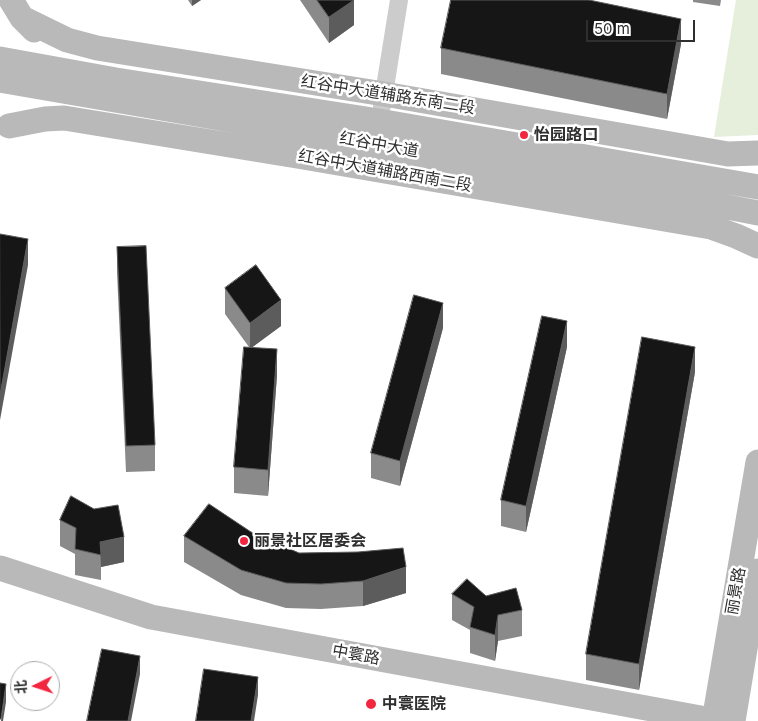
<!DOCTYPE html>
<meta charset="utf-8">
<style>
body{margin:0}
#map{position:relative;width:758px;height:721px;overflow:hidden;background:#fff;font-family:Inter,"Noto Sans SC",sans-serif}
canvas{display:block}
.north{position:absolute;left:10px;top:661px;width:50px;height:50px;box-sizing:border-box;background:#fff;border:1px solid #acacac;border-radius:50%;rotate:266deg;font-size:14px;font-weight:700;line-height:20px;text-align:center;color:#2f2f2f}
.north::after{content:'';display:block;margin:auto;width:18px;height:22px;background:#f2263f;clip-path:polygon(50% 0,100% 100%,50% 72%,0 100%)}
.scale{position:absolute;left:586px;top:20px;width:109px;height:22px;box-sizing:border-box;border:2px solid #2f2f2f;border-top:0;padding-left:6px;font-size:15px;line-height:18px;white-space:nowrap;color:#2f2f2f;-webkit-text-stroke:4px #fff;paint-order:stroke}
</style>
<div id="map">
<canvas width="758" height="721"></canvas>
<div class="north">北</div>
<div class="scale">50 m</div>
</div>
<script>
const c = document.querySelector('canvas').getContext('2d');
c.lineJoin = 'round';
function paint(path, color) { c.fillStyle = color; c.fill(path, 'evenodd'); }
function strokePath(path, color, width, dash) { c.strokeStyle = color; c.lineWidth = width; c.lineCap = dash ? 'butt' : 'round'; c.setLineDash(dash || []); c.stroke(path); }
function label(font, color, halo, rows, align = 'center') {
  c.font = font + ' Inter,"Noto Sans SC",sans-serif'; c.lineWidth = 5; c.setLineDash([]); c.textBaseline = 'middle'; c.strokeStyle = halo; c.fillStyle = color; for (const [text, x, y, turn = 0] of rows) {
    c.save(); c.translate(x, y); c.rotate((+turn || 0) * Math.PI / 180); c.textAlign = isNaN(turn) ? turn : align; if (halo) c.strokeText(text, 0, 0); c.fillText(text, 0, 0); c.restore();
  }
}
const green = new Path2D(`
 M736,0H758V135L714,137Z`);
const street = new Path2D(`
 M382,106L399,0`);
const secondary = new Path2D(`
 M11,0L22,18L34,30
 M22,18L67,40L97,48L384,94L728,154L758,153
 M0,59L116,80L379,121L758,187
 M0,80L671,196L758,213
 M9,126L45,119L64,118L303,157L711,227L736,236L758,246
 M0,568L151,617L717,721
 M714,721L758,462
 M733,721L758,571`);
const wall = new Path2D(`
 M188,0H201L192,6Z
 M300,0H354V25L329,43Z
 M693,0H721L720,6L693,2Z
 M681,44L667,119L441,74V48Z
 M117,247L155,445V471L126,472L117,273Z
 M225,288L281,326L252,347L277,375L268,496L234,493V467L249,347L225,314Z
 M443,328L400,486L371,478V453Z
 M567,347L526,532L501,526V500Z
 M695,372L639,690L586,680V654Z
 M71,496L124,562L101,567V580L75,575V554L60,546V520Z
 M251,532L299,553L406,593L363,606L321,609L286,608L241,595L184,562V536Z
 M452,594L486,596L522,610V636L498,641L495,661L470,653V630L452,620Z`);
const shadedWall = new Path2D(`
 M192,0H201L192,6Z
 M354,0V25L329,43V17Z
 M681,19V44L667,119V94Z
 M28,239V265L0,420V395Z
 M281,300V326L250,349V323Z
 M443,303V328L400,486V461Z
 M567,321V347L526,532V506Z
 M695,347V372L639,690V664Z
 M277,349V375L268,496V470Z
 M124,537V562L101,567L100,542Z
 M406,567V593L363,606V581Z
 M498,615V641L495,661V635Z
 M140,656V674L131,721H128Z
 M258,677V695L254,721H251Z
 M6,684V702L3,721H1Z`);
const building = new Path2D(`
 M317,0H354L329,17Z
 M451,0H589L681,19L667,94L441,48Z
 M0,234L28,239L0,395Z
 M146,246L155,445L126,446L117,247Z
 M256,265L281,300L250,323L225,288Z
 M414,295L443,303L400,461L371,453Z
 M542,316L567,321L526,506L501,500Z
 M642,337L695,347L639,664L586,654Z
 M244,347L277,349L268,470L234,467Z
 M71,496L94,509L118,505L124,537L100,542L101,555L75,549L76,528L60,520Z
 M209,504L251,532L299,553L358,552L403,548L406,567L363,581L321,584L286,583L241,570L184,536Z
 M467,579L486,596L516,588L522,610L498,615L495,635L470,627L474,607L452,594Z
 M102,649L140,656L128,721H87Z
 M204,669L258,677L251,721H196Z
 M0,683L6,684L1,719H0Z`);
const markers = [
 [524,135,5,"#f2263f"],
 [244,541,5,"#f2263f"],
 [371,704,6,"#f2263f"]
];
const streetNames = [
 ["红谷中大道辅路东南二段",388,95,9],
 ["红谷中大道",379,145,10],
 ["红谷中大道辅路西南二段",385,171,10],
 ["丽景路",736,591,-80],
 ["中寰路",356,655,10]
];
const poiNames = [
 ["怡园路口",534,135],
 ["丽景社区居委会",254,541],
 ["中寰医院",382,704]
];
paint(green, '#e6eedc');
strokePath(street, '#ccc', 18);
strokePath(secondary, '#b9b9b9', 25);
paint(wall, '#8a8a8a');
paint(shadedWall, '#5c5c5c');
paint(building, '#161616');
strokePath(building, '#5c5c5c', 1);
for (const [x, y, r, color] of markers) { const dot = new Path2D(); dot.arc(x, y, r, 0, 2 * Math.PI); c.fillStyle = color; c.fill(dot); strokePath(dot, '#fff', 2); }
label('16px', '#2f2f2f', '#fff', streetNames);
label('bold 16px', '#2f2f2f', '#fff', poiNames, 'left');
</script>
